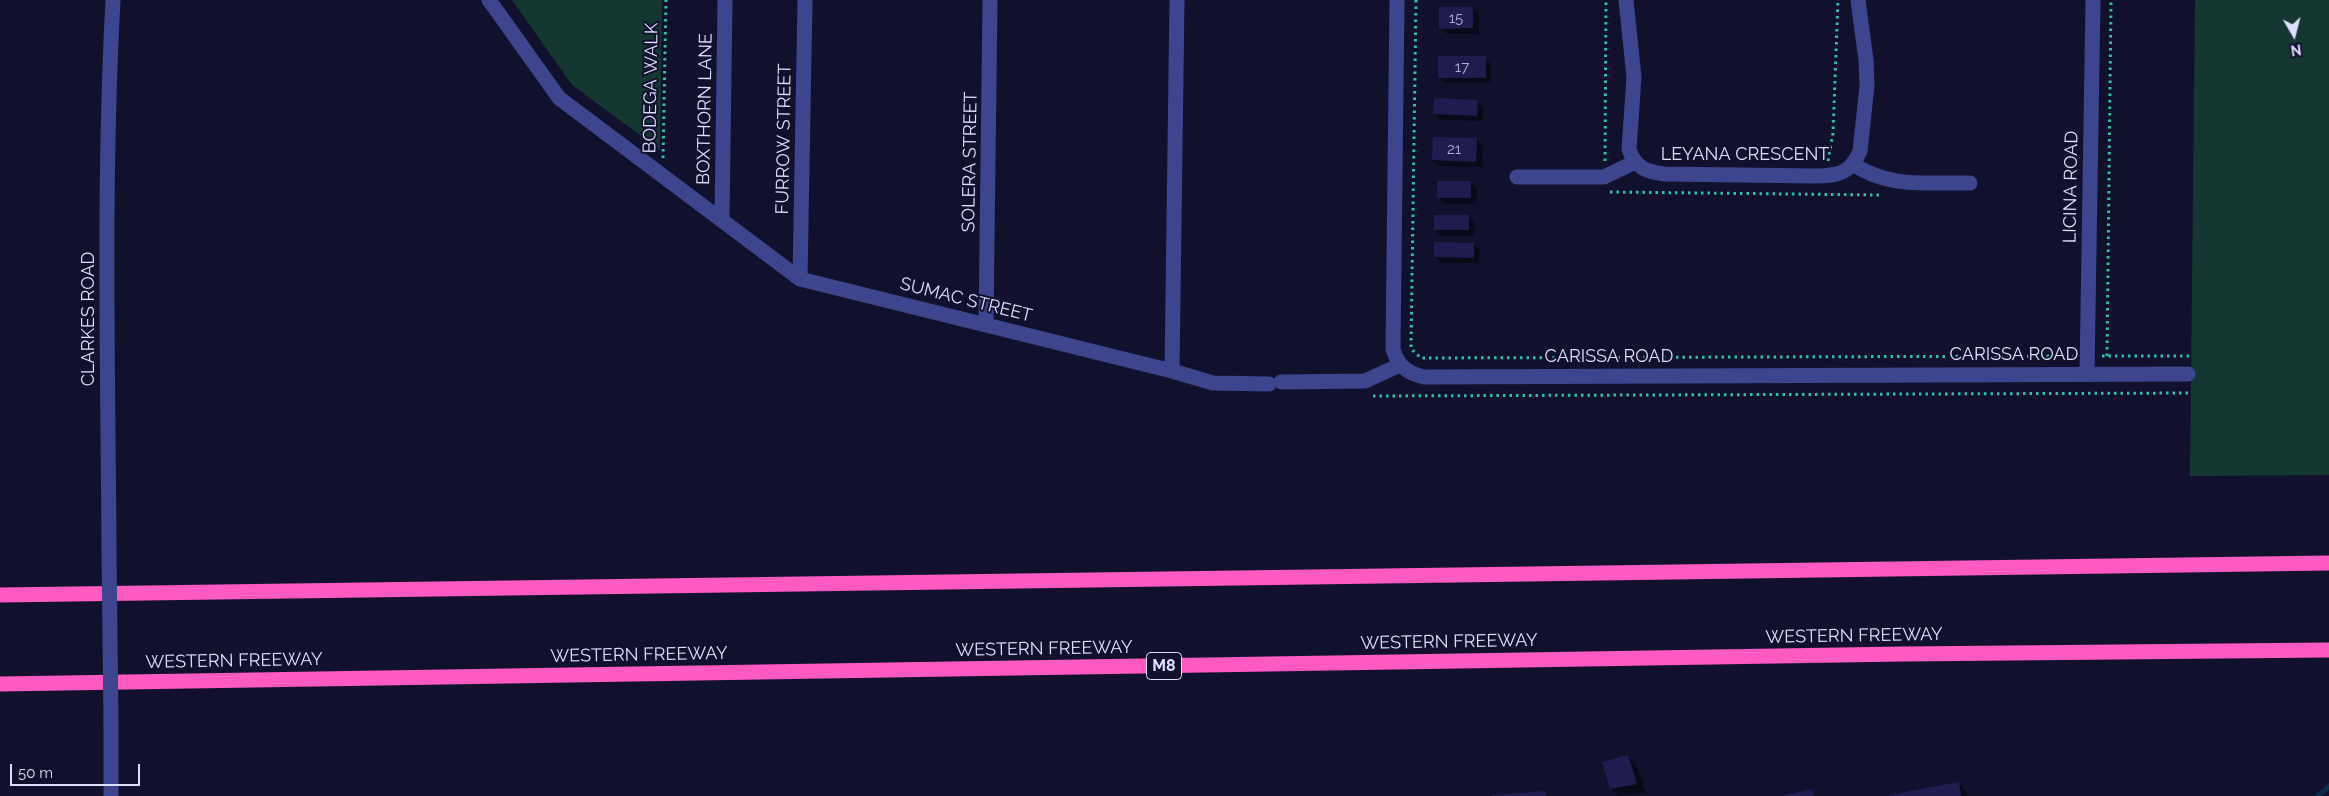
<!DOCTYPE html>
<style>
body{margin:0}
#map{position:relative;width:2329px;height:796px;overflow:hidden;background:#12112d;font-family:Raleway,sans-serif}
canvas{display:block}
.north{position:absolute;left:2269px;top:10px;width:50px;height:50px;-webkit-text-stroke:4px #12112d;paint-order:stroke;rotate:172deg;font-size:14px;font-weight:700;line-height:20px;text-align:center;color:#dedfff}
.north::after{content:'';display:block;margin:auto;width:18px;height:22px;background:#dedfff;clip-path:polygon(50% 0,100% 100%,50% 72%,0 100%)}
.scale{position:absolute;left:10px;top:764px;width:130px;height:22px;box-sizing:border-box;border:2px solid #dedfff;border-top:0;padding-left:6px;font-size:15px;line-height:18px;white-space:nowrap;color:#dedfff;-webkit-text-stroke:4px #12112d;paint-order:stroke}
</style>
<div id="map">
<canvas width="2329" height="796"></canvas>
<div class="north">N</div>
<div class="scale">50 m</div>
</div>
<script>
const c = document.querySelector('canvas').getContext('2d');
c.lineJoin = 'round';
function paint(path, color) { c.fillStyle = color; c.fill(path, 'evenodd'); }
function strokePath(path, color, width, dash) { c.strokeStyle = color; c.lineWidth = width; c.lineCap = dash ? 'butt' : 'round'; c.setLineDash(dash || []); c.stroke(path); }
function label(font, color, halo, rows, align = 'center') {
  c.font = font + ' Raleway,sans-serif'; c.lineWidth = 4; c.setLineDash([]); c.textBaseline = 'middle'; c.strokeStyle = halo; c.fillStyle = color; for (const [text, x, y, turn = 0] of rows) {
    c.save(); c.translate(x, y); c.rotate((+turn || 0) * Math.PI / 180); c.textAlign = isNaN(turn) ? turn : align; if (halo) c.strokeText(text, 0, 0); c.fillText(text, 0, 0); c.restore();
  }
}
const green = new Path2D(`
 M512,0H662L660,150L572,85Z
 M2195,0H2329V475L2190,476Z`);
const shadow = new Path2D(`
 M1472,8L1479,14V34H1447L1441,28Z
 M1485,58L1491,64V83H1446L1439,77Z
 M1477,101L1483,107V121L1441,120L1434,114Z
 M1476,139L1482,145V167L1439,166L1433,160Z
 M1470,182L1477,189L1476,204H1445L1439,198Z
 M1468,216L1475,222L1474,236H1441L1435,230Z
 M1474,244L1480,251L1479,263H1442L1435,257Z
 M1628,757L1637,766L1646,793L1618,796L1611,789Z
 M1959,783L1969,796H1891Z`);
const stream = new Path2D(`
 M2318,796L2329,786`);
const building = new Path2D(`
 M1439,7H1473V28L1439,29Z
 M1438,56H1486V78H1438Z
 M1434,98L1478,100L1477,116L1433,114Z
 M1433,137L1477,138L1476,162L1432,160Z
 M1437,181H1471V198H1437Z
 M1434,215H1469V230H1434Z
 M1434,242L1474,243V258L1434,257Z
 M1628,755L1637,784L1610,789L1602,762Z
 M1959,782L1961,796H1889V795Z
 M1812,789L1814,796H1784V795Z
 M1546,791V796H1492V795Z`);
const path = new Path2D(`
 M1416,0L1411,349L1421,358L2073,356
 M663,158L666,0
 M1605,161L1606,0
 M1828,161L1833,133L1838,0
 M1610,192L1879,195
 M2102,356H2190
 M2107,356L2111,0
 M1373,396L2190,393`);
const minor = new Path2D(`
 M489,0L559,98L800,279L1172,371L1177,0
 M1397,0L1393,349C1398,366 1407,373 1424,377L2188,374
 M1626,0L1634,77L1629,149C1635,168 1647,172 1665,174L1816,176C1838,176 1851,173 1860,151L1867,86L1866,60L1858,0
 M1853,164C1890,189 1927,182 1970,183
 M1517,177H1604L1635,162
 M722,219L725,0
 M800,279L805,0
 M986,324L990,0
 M1172,371L1213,383L1269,384
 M2087,374L2093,0
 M1281,382L1365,381L1400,365
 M109,552C108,368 103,184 113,0
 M111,796V723`);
const highway = new Path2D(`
 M0,595L2329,563
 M0,684L1903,654L2329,650`);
const minorBridge = new Path2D(`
 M109,552L111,723`);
const numberNames = [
 ["15",1456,18],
 ["17",1462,67],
 ["21",1454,149]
];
const shields = [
 [1164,666,35]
];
const shieldNames = [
 ["M8",1164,666]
];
const streetNames = [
 ["BODEGA WALK",651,88,-89],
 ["BOXTHORN LANE",705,109,-89],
 ["FURROW STREET",784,139,-89],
 ["LEYANA CRESCENT",1745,155],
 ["SOLERA STREET",970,162,-89],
 ["LICINA ROAD",2071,187,-89],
 ["SUMAC STREET",966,300,14],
 ["CLARKES ROAD",89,319,-90],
 ["CARISSA ROAD",2014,355],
 ["CARISSA ROAD",1609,357],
 ["WESTERN FREEWAY",1854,636,-1],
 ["WESTERN FREEWAY",1449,642,-1],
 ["WESTERN FREEWAY",1044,649,-1],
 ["WESTERN FREEWAY",639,655,-1],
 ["WESTERN FREEWAY",234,661,-1]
];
paint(green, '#143731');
paint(shadow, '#0007');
strokePath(stream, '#0a2d4d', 5);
paint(building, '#1f1d4f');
strokePath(path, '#2fc2a2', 3, [2.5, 4]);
strokePath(minor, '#3c458d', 15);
strokePath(highway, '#ff59c2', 15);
strokePath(minorBridge, '#3c458d', 15);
label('15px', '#aeaed3', null, numberNames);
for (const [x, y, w] of shields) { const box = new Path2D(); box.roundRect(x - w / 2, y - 13.5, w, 27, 4); c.fillStyle = '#12112d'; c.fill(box); strokePath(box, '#dedfff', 1); }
label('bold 16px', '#dedfff', null, shieldNames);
label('18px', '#dedfff', '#12112d', streetNames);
</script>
